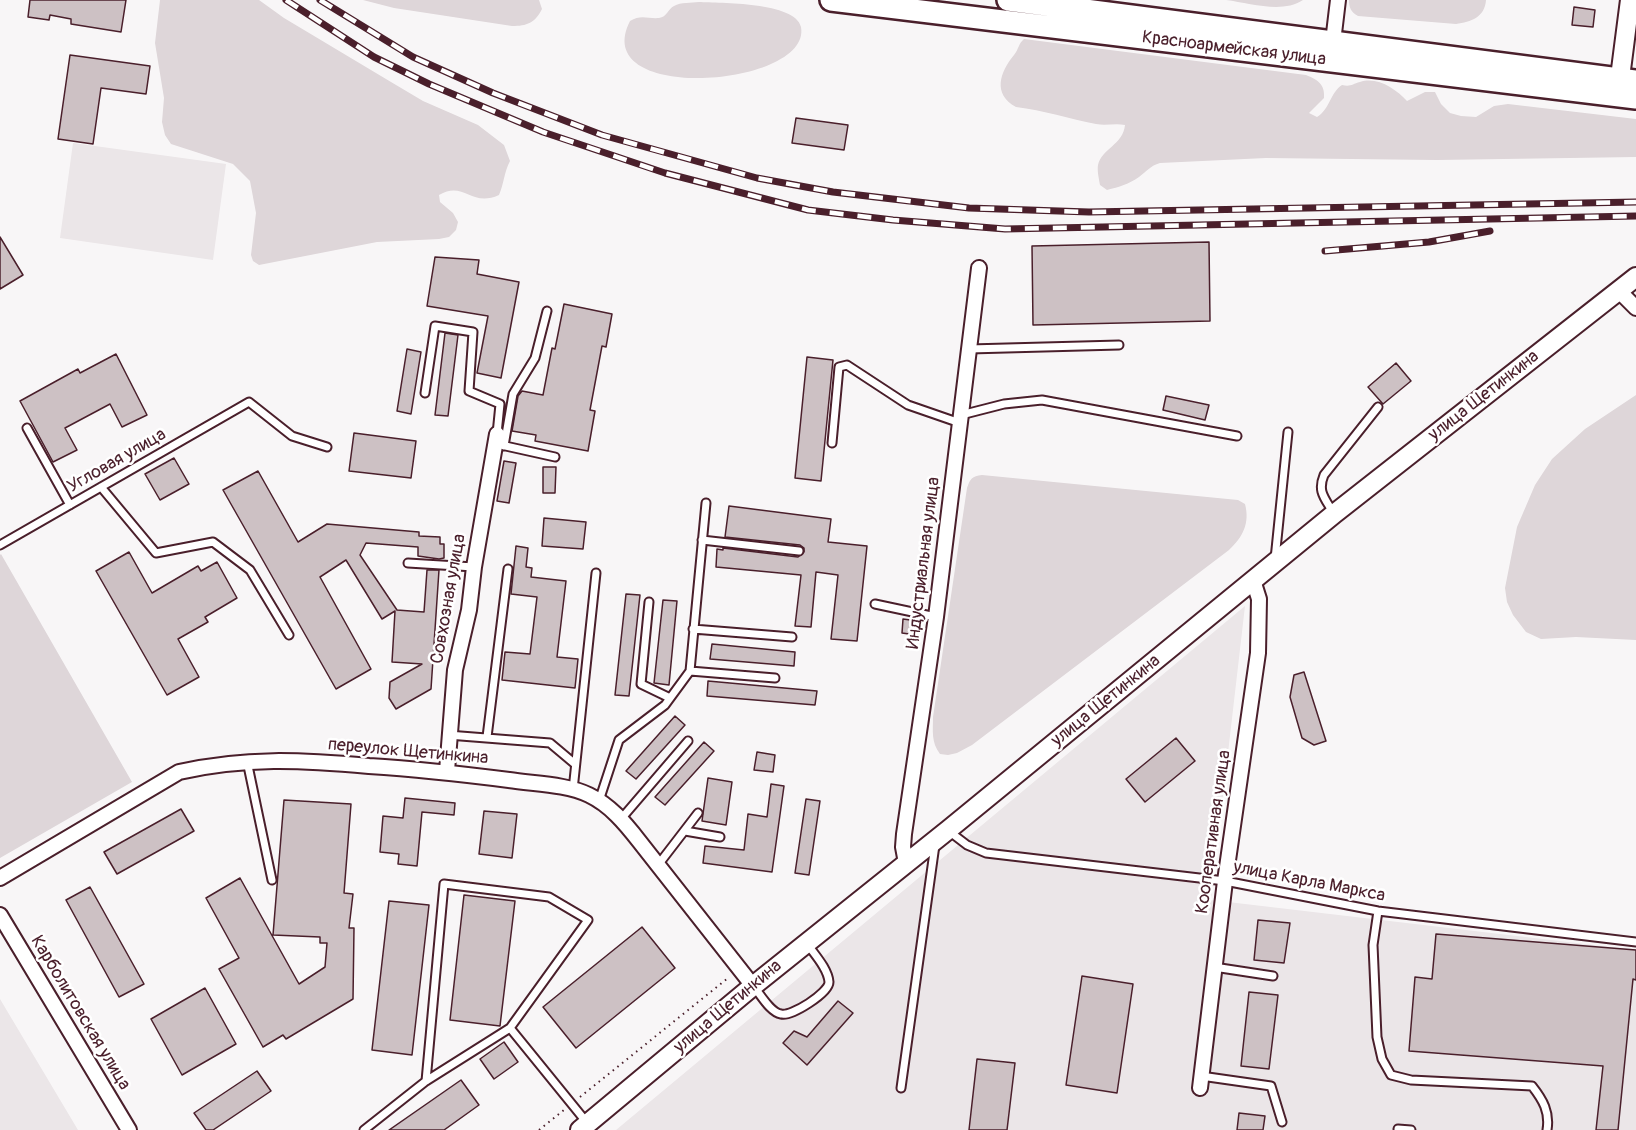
<!DOCTYPE html>
<meta charset="utf-8">
<style>
body{margin:0}
canvas{display:block;background:#f8f6f7}
</style>
<canvas width="1636" height="1130"></canvas>
<script>
const c = document.querySelector('canvas').getContext('2d');
c.lineJoin = 'round';
function paint(path, color) { c.fillStyle = color; c.fill(path, 'evenodd'); }
function strokePath(path, color, width, dash) { c.strokeStyle = color; c.lineWidth = width; c.lineCap = dash ? 'butt' : 'round'; c.setLineDash(dash || []); c.stroke(path); }
function label(font, color, halo, rows, align = 'center') {
  c.font = font + ' Pangolin,sans-serif'; c.lineWidth = 5; c.setLineDash([]); c.textBaseline = 'middle'; c.strokeStyle = halo; c.fillStyle = color; for (const [text, x, y, turn = 0] of rows) {
    c.save(); c.translate(x, y); c.rotate((+turn || 0) * Math.PI / 180); c.textAlign = isNaN(turn) ? turn : align; if (halo) c.strokeText(text, 0, 0); c.fillText(text, 0, 0); c.restore();
  }
}
const built = new Path2D(`
 M73,143L226,164L213,260L60,238Z
 M1245,606L1211,900L1636,950V1130H616Z
 M0,999L78,1130H0Z`);
const green = new Path2D(`
 M160,0H259L284,18L391,82L423,101L478,125L504,145L510,161C504,172 504,184 499,195C471,208 464,180 439,195L440,202L453,213L458,222L456,230L449,237L439,239L377,242L259,265L253,261L251,255L256,213L250,181L233,164L171,144L165,135L162,122L164,98L155,43Z
 M363,0H539L542,9C535,23 527,26 512,26L394,8Z
 M1226,0H1303C1282,14 1250,3 1226,0Z
 M1349,0H1486C1485,17 1471,22 1456,24L1358,16C1351,12 1349,8 1349,0Z
 M699,2C719,3 796,2 801,27C812,87 587,105 630,21C641,14 648,19 659,18C667,17 668,9 674,6C681,2 691,3 699,2Z
 M1024,39L1306,75C1318,80 1325,84 1324,98L1309,113L1317,117C1330,109 1330,93 1342,85C1351,87 1352,84 1360,82C1377,76 1396,89 1407,101L1425,92H1435L1441,104L1450,113L1461,116L1476,117L1494,106L1508,104L1636,119V157L1437,160L1266,158L1160,163C1150,166 1147,171 1139,177C1129,184 1119,187 1107,190L1100,185C1099,179 1097,171 1098,165C1102,148 1123,145 1125,125C1115,123 1106,126 1096,124C1070,119 1043,110 1016,107C992,94 1000,72 1014,55C1019,49 1018,44 1024,39Z
 M1636,395V640L1576,637L1541,639L1526,632L1513,615L1507,602L1505,588L1517,527L1535,485L1552,459L1585,429Z
 M982,475L1238,500L1245,504C1250,523 1243,537 1229,550L972,745L957,753L948,755L940,754C931,742 933,731 933,717L967,488C970,479 972,476 982,475Z
 M1,554L132,782L0,858V555Z`);
const building = new Path2D(`
 M30,0H126L121,32L71,24V19L50,15L49,20L28,17Z
 M1574,7L1595,10L1593,27L1572,25Z
 M70,55L150,66L146,94L101,88L93,144L58,139Z
 M796,118L848,125L844,150L792,143Z
 M0,237L23,275L0,289Z
 M1209,242L1210,321L1033,325L1032,246Z
 M435,257L479,260L477,274L519,282L501,378L477,373L488,316L427,306Z
 M564,304L612,314L606,347L602,346L590,410L595,411L588,451L535,441L536,435L512,431L518,396L522,391L543,395L552,348L555,349Z
 M445,333L458,335L448,416L435,415Z
 M407,349L421,352L411,414L397,411Z
 M116,354L147,415L122,427L110,404L65,428L77,450L53,462L20,401L78,369L80,373Z
 M807,357L833,360L821,481L795,478Z
 M1396,363L1411,381L1383,404L1368,387Z
 M1166,396L1209,405L1205,420L1163,410Z
 M354,433L416,441L411,478L349,471Z
 M174,458L189,484L160,500L145,474Z
 M504,461L516,463L509,503L497,501Z
 M543,467H556L555,493H543Z
 M258,471L298,542L327,524L419,532V536L440,537V544H444V558L439,559L418,556V547L366,543L360,555L397,610L424,612L427,570H439L431,689L396,709L389,698L390,682L422,664L392,662L395,611L382,619L346,560L320,577L371,669L336,689L223,490Z
 M729,506L831,519L828,542L867,546L857,641L831,639L838,575L816,572L811,627L795,626L801,575L716,567L717,549L723,550V548L798,557L804,552V548L800,545L725,537Z
 M544,518L586,522L583,549L542,546Z
 M516,546L528,548L526,567L532,568L531,577L566,581L557,657L578,659L575,688L502,680L505,652L530,654L537,597L511,594Z
 M129,552L152,593L198,566L201,571L217,562L237,598L205,617L208,622L178,639L199,677L167,695L96,571Z
 M626,594L640,595L629,696L615,695Z
 M663,600L677,601L669,685L654,683Z
 M903,619L918,621L916,635L902,633Z
 M712,644L795,652L794,666L710,659Z
 M1304,672L1326,741L1314,745L1302,738L1290,697L1294,675Z
 M708,681L817,691L815,705L707,696Z
 M675,716L685,725L636,779L626,771Z
 M1176,738L1195,761L1145,802L1126,779Z
 M704,742L714,751L665,805L655,797Z
 M757,752L775,755L773,772L754,770Z
 M708,778L732,782L726,825L702,821Z
 M771,784L784,786L772,872L703,863L705,846L744,850L748,814L767,817Z
 M405,798L455,803L454,815L422,812L417,866L398,864L399,854L380,852L383,816L403,818Z
 M806,799L820,801L809,875L795,873Z
 M284,800L351,804L344,893L353,894L349,928H354L353,999L286,1039L283,1035L263,1047L219,969L239,958L206,898L240,878L299,984L325,967L327,943H320V937L273,935Z
 M181,809L194,831L117,874L104,852Z
 M484,811L517,814L512,858L479,854Z
 M90,887L144,984L119,997L66,900Z
 M464,895L515,901L500,1026L450,1020Z
 M389,901L429,905L412,1055L372,1050Z
 M1258,920L1290,923L1284,963L1254,960Z
 M642,927L675,968L576,1048L543,1007Z
 M1436,934L1636,950V980L1633,979L1618,1130H1596L1603,1066L1409,1051L1415,977L1432,979Z
 M1082,976L1133,984L1117,1093L1066,1085Z
 M205,988L236,1044L182,1075L151,1019Z
 M1249,992L1278,995L1269,1069L1241,1066Z
 M838,1001L853,1013L807,1065L783,1043L794,1031L807,1037Z
 M504,1042L518,1062L494,1079L480,1059Z
 M977,1059L1015,1063L1007,1130H969Z
 M257,1071L271,1091L213,1130H206L194,1113Z
 M461,1080L479,1105L444,1130H389Z
 M1239,1113L1265,1116L1263,1130H1237Z`);
const path = new Path2D(`
 M580,1097L728,978
 M539,1130L564,1110`);
const lane = new Path2D(`
 M969,349L1119,345
 M425,393L435,326L473,332L469,391L500,404L497,434
 M961,415L1004,404L1042,400L1237,436
 M27,428L70,505
 M832,443L839,367L847,365L908,405L960,423
 M501,445L555,457
 M504,446L513,394L535,358L547,311
 M101,487L156,553L213,542L250,570L289,635
 M1334,514C1325,498 1317,492 1324,475L1378,407
 M702,540L799,551
 M0,545L249,402L292,436L327,447
 M1275,559L1288,432
 M408,563L474,567
 M649,602L641,684L670,698
 M875,604L936,617
 M693,629L792,637
 M690,671L775,678
 M448,735L550,743L575,764
 M487,737L508,569
 M247,761L272,880
 M573,790L596,573
 M599,801L619,740L665,705L690,671L706,503
 M621,819L688,741
 M685,831L720,837
 M950,832L967,845L986,853L1225,881L1378,911L1636,942
 M658,865L698,813
 M1378,911L1373,945L1377,1037L1382,1059L1391,1075L1411,1080L1532,1086C1543,1100 1550,1112 1547,1130
 M1214,967L1273,976
 M754,987C761,995 770,1012 781,1014C791,1017 829,993 829,982C828,969 815,955 808,945
 M510,1028L588,1124
 M1201,1076L1271,1086L1282,1122
 M901,1088L935,845
 M1398,1129L1411,1130
 M364,1130L426,1081L510,1028L588,920L549,897L444,884L426,1081`);
const street = new Path2D(`
 M1333,42L1338,0
 M1619,291L1636,308
 M447,771L455,670L469,610L474,567L497,434
 M906,863L903,847L904,834L936,617L979,268
 M0,878L179,772C246,757 301,760 369,766C416,769 462,774 509,780C534,784 566,784 589,795C610,805 625,823 639,841L753,986
 M0,915L129,1130
 M1200,1088L1225,881L1258,653L1259,599L1253,580`);
const secondary = new Path2D(`
 M1618,93L1630,0
 M580,1130L753,986L948,830L1334,514L1636,277`);
const primary = new Path2D(`
 M831,0L1636,98
 M1008,0L1636,81`);
const rail = new Path2D(`
 M286,0L374,57L429,84L543,132L665,173L808,210L893,220L1005,229L1636,216
 M320,0L413,57L493,93L602,135L757,178L833,192L969,208L1089,212L1636,202
 M1325,251L1429,242L1490,231`);
const streetNames = [
 ["Красноармейская улица",1234,49,7],
 ["улица Щетинкина",1484,396,-38],
 ["Угловая улица",117,461,-30],
 ["Индустриальная улица",924,563,-83],
 ["Совхозная улица",449,599,-80],
 ["улица Щетинкина",1106,701,-39],
 ["переулок Щетинкина",408,752,5],
 ["Кооперативная улица",1214,832,-82],
 ["улица Карла Маркса",1309,882,11],
 ["улица Щетинкина",728,1007,-40],
 ["Карболитовская улица",80,1013,59]
];
paint(built, '#ebe6e8');
paint(green, '#ded6d9');
paint(building, '#cdc1c4');
strokePath(building, '#4a1f2b', 1.5);
strokePath(lane, '#4a1f2b', 11);
strokePath(street, '#4a1f2b', 18);
strokePath(secondary, '#4a1f2b', 22);
strokePath(primary, '#4a1f2b', 26);
strokePath(path, '#4a1f2b', 2, [1.5, 4.5]);
strokePath(lane, '#fff', 7);
strokePath(street, '#fff', 14);
strokePath(secondary, '#fff', 18);
strokePath(primary, '#fff', 21);
strokePath(rail, '#4a1f2b', 7);
strokePath(rail, '#fff', 4.5, [14]);
label('18px', '#4a1f2b', '#fff', streetNames);
</script>
